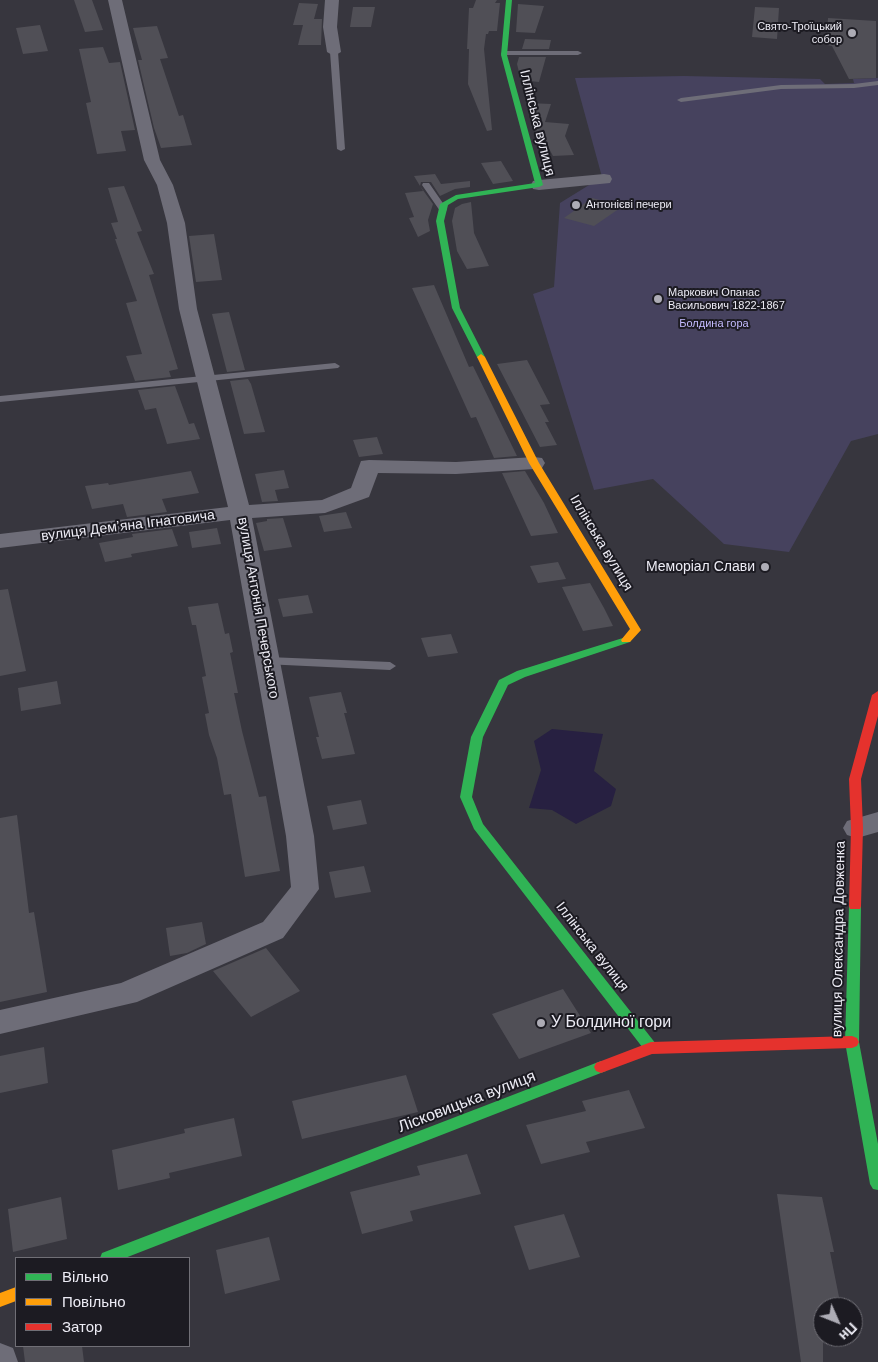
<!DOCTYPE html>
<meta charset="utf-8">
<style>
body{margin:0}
#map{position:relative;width:878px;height:1362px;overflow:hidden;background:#37363e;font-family:Helvetica,sans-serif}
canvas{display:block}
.legend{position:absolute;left:15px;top:1257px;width:175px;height:90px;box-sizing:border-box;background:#1c1b22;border:1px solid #706f76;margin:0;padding:6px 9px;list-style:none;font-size:15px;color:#edecf5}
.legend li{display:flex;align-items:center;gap:10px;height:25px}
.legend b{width:25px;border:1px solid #706f76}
.north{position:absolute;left:813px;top:1297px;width:50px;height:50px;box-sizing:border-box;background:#1c1b22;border:1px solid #706f76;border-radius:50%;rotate:134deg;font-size:14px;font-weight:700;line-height:20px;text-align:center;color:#edecf5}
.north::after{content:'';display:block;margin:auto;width:18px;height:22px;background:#adacb5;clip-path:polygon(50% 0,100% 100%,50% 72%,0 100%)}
</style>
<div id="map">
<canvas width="878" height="1362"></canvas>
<ul class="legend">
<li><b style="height:6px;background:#30b455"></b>Вільно</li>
<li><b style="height:6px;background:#ff9f0a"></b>Повільно</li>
<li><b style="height:6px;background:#e5322d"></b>Затор</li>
</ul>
<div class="north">Пн</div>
</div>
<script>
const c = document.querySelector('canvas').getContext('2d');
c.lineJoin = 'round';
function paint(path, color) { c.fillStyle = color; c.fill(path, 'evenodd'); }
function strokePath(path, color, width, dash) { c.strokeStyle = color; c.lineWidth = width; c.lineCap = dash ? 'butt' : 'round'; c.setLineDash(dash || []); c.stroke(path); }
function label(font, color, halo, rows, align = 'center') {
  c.font = font + ' Helvetica,sans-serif'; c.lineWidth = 4; c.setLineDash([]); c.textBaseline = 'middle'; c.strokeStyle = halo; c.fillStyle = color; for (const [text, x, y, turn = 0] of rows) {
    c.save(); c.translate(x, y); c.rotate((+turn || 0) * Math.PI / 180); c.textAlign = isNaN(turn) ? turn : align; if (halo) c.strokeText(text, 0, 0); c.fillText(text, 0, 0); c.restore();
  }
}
const green = new Path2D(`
 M684,76L820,79L825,84L854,83L853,79L878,78V434L851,441L789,552L724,544L653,479L594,490L533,294L554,287L560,203L602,177L575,78Z`);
const water = new Path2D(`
 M552,729L603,734L594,771L616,789L611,806L576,824L552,810L529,808L541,770L534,741Z`);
const building = new Path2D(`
 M74,0H92L103,30L85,32Z
 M476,0H497L495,3H500L497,31H489L488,34H486L484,49L492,130L487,131L468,84L469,49H467L469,8H473Z
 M299,3L318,4L314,19H322L321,45H298L303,25H293Z
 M518,4L544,6L535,33L516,32Z
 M353,7H375L371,27H350Z
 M755,7L779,8L777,39L752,37Z
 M828,18L876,21V78L849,79L832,46L827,45Z
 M40,25L48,51L23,54L16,28Z
 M157,26L168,58L160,59L179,116L183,115L192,145L161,148L154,128L138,60H142L133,28Z
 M525,39L551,40L549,49H522Z
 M103,47L109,63L120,62L135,130L121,131L126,151L97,154L86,103L91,102L79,49Z
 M519,57H546L539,82L521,80L517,64Z
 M528,103L551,104L545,122L569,124L565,136L574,155L553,156L546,143H538Z
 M501,161L513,181L493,184L481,163Z
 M435,174L441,184L470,181V187L455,189L440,196L431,182H421L420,186L433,204L428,220L430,231L418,237L409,218L414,217L405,193L423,191L414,176Z
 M124,186L142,231L137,232L154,274L149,275L178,369L169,371L171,377L135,381L126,356L142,354L126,303L137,301L115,239H117L111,223L118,222L108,188Z
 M592,198L623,206L594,226L564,218Z
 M471,202L474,233L489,266L467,269L457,251L452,221L455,208L462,204Z
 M214,234L222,280L196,282L189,236Z
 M434,285L469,367L473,366L517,456L494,458L476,417L471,418L412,288Z
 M229,312L245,370L227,372L212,314Z
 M527,360L550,404L540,405L549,422H545L557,445L540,447L497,364Z
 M248,379L251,384L265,432L244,434L230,381Z
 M175,386L189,424L194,423L200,439L167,444L156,408L145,410L138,390Z
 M377,437L383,454L359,457L353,440Z
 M284,470L289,488L275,490L278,501L262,502L255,474Z
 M191,471L199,493L162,499L167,512L127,517L123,504L92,509L85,486L108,483L109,485Z
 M525,471L544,503L558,533L531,536L502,473Z
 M346,512L352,528L324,532L319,516Z
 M283,518L292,547L264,551L256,523L267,521V519Z
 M217,528L221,544L192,548L189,532Z
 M172,529L178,546L131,554L132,557L105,562L99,543L133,537L132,534Z
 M558,562L566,579L538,583L530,566Z
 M590,583L604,608L613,626L583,631L562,587Z
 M8,589L26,671L0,676V590Z
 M308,595L313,613L283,617L278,599Z
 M218,603L225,634L229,633L233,652L230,653L238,693H234L242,731L259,797L266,796L280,871L245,877L231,794L224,795L217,758L209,735L205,714L209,713L202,677L206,676L196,625H192L188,607Z
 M451,634L458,653L428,657L421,638Z
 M57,681L61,704L21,711L18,688Z
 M341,692L347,713H344L355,754L322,759L316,737H319L309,697Z
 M361,800L367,824L333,830L327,806Z
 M17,815L29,913L34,912L47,992L0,1002V818Z
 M364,866L371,892L335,898L329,872Z
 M202,922L206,944L187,953L170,956L166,928Z
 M266,948L300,991L251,1017L213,971Z
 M563,989L591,1033L519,1059L492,1014Z
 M44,1047L48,1083L0,1093V1056Z
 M406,1075L418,1112L302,1139L292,1101Z
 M629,1090L645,1128L586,1142L590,1152L541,1164L526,1125L586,1111L582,1101Z
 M234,1118L242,1156L169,1173L170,1178L118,1190L112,1150L185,1133L184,1129Z
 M467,1154L481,1194L410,1211L413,1221L362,1234L350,1192L420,1175L417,1166Z
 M777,1194L822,1197L834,1252H830L841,1307H823V1362H801Z
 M61,1197L67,1239L13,1252L8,1209Z
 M564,1214L580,1257L529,1270L514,1226Z
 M269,1237L280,1280L225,1294L216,1250Z
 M23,1346H82L84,1362H25Z`);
const lane = new Path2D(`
 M334,50L338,52L345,149L341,151L337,149L330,52Z
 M505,51H578L582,53L578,55H502L501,53Z
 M878,81V85L854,88L781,89L681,102L677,100L681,98L781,85L854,84Z
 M423,183H429L447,209L446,211H440L422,185Z
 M335,363L340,366L338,368L0,402V396Z
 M268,657L390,662L396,666L390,670L264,664L262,661L264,658Z`);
const street = new Path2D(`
 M108,0H122L160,160L173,185L185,223L197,309L249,505L322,500L351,488L361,461L369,460L456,462L534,457L542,458L545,463L542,468L534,469L456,474L378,473L369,497L325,513L252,518L314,836L319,889L283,938L137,1002L0,1034V1010L121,983L263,922L291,887L286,836L230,520L0,548V534L228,507L179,309L167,223L157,185L144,160Z
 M325,0H339L337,27L341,52L334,56L327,52L323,27Z
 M604,174L610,175L612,179L610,183L539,190L533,189L531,185L533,181L539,180Z
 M878,812V832L857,838L847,835L843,828L847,821Z
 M0,1343L13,1348L18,1362H0Z`);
const fast = new Path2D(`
 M506,0H512L507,55L543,185L539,187L458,199L448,205L444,221L460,308L485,357L481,360L477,357L452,308L436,221L440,204L456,195L535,183L501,55Z
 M626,637L631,640L630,642L525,677L508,685L483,737L472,797L483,824L656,1044L658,1048L656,1052L651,1054L646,1052L474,829L460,797L471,737L499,680L517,671Z
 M855,901L860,903L861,906L859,1042L878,1144V1190L873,1189L870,1184L845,1042L849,906L850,903Z
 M601,1061L606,1063L608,1067L606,1071L125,1258H100L102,1253Z`);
const slow = new Path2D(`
 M481,354L485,357L539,463L641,630L630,642H622L621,640L630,629L529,463L477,357Z
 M16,1287V1301L0,1307V1293Z`);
const jam = new Path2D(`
 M878,691V716L861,779L863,828L861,906L860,909H850L849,906L851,828L849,779L872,695Z
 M852,1036L857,1038L859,1042L857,1046L852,1048L652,1054L601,1073L596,1071L594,1067L596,1063L651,1042Z`);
const markers = [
 [852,33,5,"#adacb5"],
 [576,205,5,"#adacb5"],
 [658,299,5,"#adacb5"],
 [765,567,5,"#adacb5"],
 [541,1023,5,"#adacb5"]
];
const farPoinames = [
 ["Свято-Троїцький",842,27,"right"],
 ["собор",842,40,"right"],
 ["Антонієві печери",586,205],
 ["Маркович Опанас",668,293],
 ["Васильович 1822-1867",668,306]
];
const farParknames = [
 ["Болдина гора",714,324]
];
const streetNames = [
 ["Іллінська вулиця",537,123,76],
 ["вулиця Демʼяна Ігнатовича",128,526,-7],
 ["Іллінська вулиця",601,543,59],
 ["вулиця Антонія Печерського",258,608,80],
 ["вулиця Олександра Довженка",839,939,-89],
 ["Іллінська вулиця",592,947,52]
];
const poiNames = [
 ["Меморіал Слави",755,567]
];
const nearPoinames = [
 ["У Болдиної гори",551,1023]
];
const nearStreetnames = [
 ["Лісковицька вулиця",467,1102,-21]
];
paint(green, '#46425e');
paint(water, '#272041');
paint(building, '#504f56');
paint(lane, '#6e6d78');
paint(street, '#6e6d78');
paint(fast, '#30b455');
paint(slow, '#ff9f0a');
paint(jam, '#e5322d');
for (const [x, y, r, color] of markers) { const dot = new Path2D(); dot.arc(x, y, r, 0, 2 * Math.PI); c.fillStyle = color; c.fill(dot); strokePath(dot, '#1c1b22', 2); }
label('11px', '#edecf5', '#1c1b22', farPoinames, 'left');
label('11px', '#c4bbfe', '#1c1b22', farParknames);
label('14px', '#edecf5', '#1c1b22', streetNames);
label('14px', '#edecf5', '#1c1b22', poiNames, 'right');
label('16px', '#edecf5', '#1c1b22', nearPoinames, 'left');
label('16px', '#edecf5', '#1c1b22', nearStreetnames);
</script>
